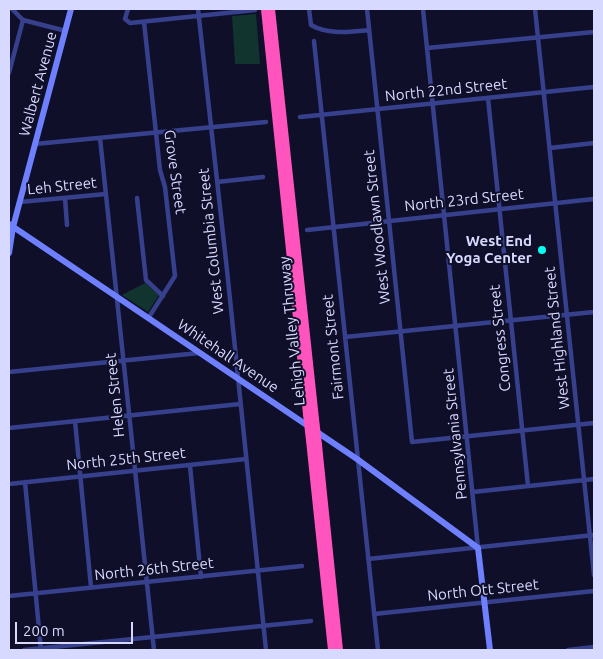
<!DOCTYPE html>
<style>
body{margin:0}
#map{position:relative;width:603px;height:659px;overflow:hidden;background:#0f0f2a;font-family:Ubuntu,sans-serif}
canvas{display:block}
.frame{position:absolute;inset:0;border:10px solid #d8d9ff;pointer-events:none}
.scale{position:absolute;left:15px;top:622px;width:118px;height:22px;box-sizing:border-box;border:2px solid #d8d9ff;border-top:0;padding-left:6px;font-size:15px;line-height:18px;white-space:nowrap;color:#d8d9ff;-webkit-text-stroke:4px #0f0f2a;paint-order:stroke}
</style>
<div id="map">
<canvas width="603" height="659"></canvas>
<div class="frame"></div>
<div class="scale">200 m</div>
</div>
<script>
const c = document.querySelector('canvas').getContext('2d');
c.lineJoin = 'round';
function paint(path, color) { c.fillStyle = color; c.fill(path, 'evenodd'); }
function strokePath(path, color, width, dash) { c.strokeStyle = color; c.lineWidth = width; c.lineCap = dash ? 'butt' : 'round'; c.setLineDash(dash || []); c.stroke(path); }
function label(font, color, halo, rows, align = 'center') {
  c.font = font + ' Ubuntu,sans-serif'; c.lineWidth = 4; c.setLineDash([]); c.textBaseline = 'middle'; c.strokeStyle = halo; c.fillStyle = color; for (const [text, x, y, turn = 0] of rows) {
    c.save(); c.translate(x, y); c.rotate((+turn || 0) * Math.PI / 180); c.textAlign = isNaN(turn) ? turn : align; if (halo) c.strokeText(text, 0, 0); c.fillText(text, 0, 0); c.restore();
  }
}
const green = new Path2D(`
 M256,14L260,64H235L232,16Z
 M145,283L159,295L148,312L122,295Z`);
const street = new Path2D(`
 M12,9L23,20L66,31
 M128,9L125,19L130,23L255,10
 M198,9L227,270L266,650
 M309,9L311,25C328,35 351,32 369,30
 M367,9L412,442L594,423
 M423,9L478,548
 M535,9L594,575
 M144,22L160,170L165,187L175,276L149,317
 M314,41L378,650
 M427,48L594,32
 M9,73L23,20
 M488,98L528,486
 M300,117L594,87
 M100,138L154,650
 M35,144L266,122
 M550,148L594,143
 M217,182L263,177
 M65,198L67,225
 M137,198L146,280L163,296
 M20,202L106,194
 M307,230L594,199
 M345,337L594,312
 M9,372L199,353
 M75,421L91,587
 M9,428L240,404
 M190,466L201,577
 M25,482L41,650
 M9,484L246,459
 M473,492L594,479
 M368,559L594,535
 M9,596L302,566
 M374,614L594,591
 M24,650L311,621
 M568,650L594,647`);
const secondary = new Path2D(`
 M9,224L357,459L478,548L490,650
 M9,253L13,227L71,9`);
const highway = new Path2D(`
 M265,9L307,414
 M271,9L315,419
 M310,440L332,650
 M318,445L339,650`);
const highwayBridge = new Path2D(`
 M307,414L310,440
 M315,419L318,445`);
const markers = [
 [542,250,5,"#04fff4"]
];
const streetNames = [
 ["Walbert Avenue",38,84,-75],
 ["North 22nd Street",446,90,-6],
 ["Grove Street",175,172,82],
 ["Leh Street",62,186,-6],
 ["North 23rd Street",464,200,-6],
 ["West Woodlawn Street",377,227,-96],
 ["West Columbia Street",211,241,-96],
 ["Lehigh Valley Thruway",292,331,-96],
 ["Congress Street",500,338,-96],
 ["West Highland Street",557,338,-96],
 ["Fairmont Street",333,347,-96],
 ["Whitehall Avenue",228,356,34],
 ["Helen Street",115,395,-96],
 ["Pennsylvania Street",455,434,-96],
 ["North 25th Street",126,459,-6],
 ["North 26th Street",154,569,-6],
 ["North Ott Street",483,590,-6]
];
const poiNames = [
 ["West End",532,241],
 ["Yoga Center",532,258]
];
paint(green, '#11342e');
strokePath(street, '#37408c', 4.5);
strokePath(secondary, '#6f80ff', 6);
strokePath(highway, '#ff53be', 8);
strokePath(highwayBridge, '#ff53be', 8);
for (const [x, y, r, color] of markers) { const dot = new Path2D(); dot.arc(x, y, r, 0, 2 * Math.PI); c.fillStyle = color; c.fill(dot); strokePath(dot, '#0f0f2a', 2); }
label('15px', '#d8d9ff', '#0f0f2a', streetNames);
label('bold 15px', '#d8d9ff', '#0f0f2a', poiNames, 'right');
</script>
